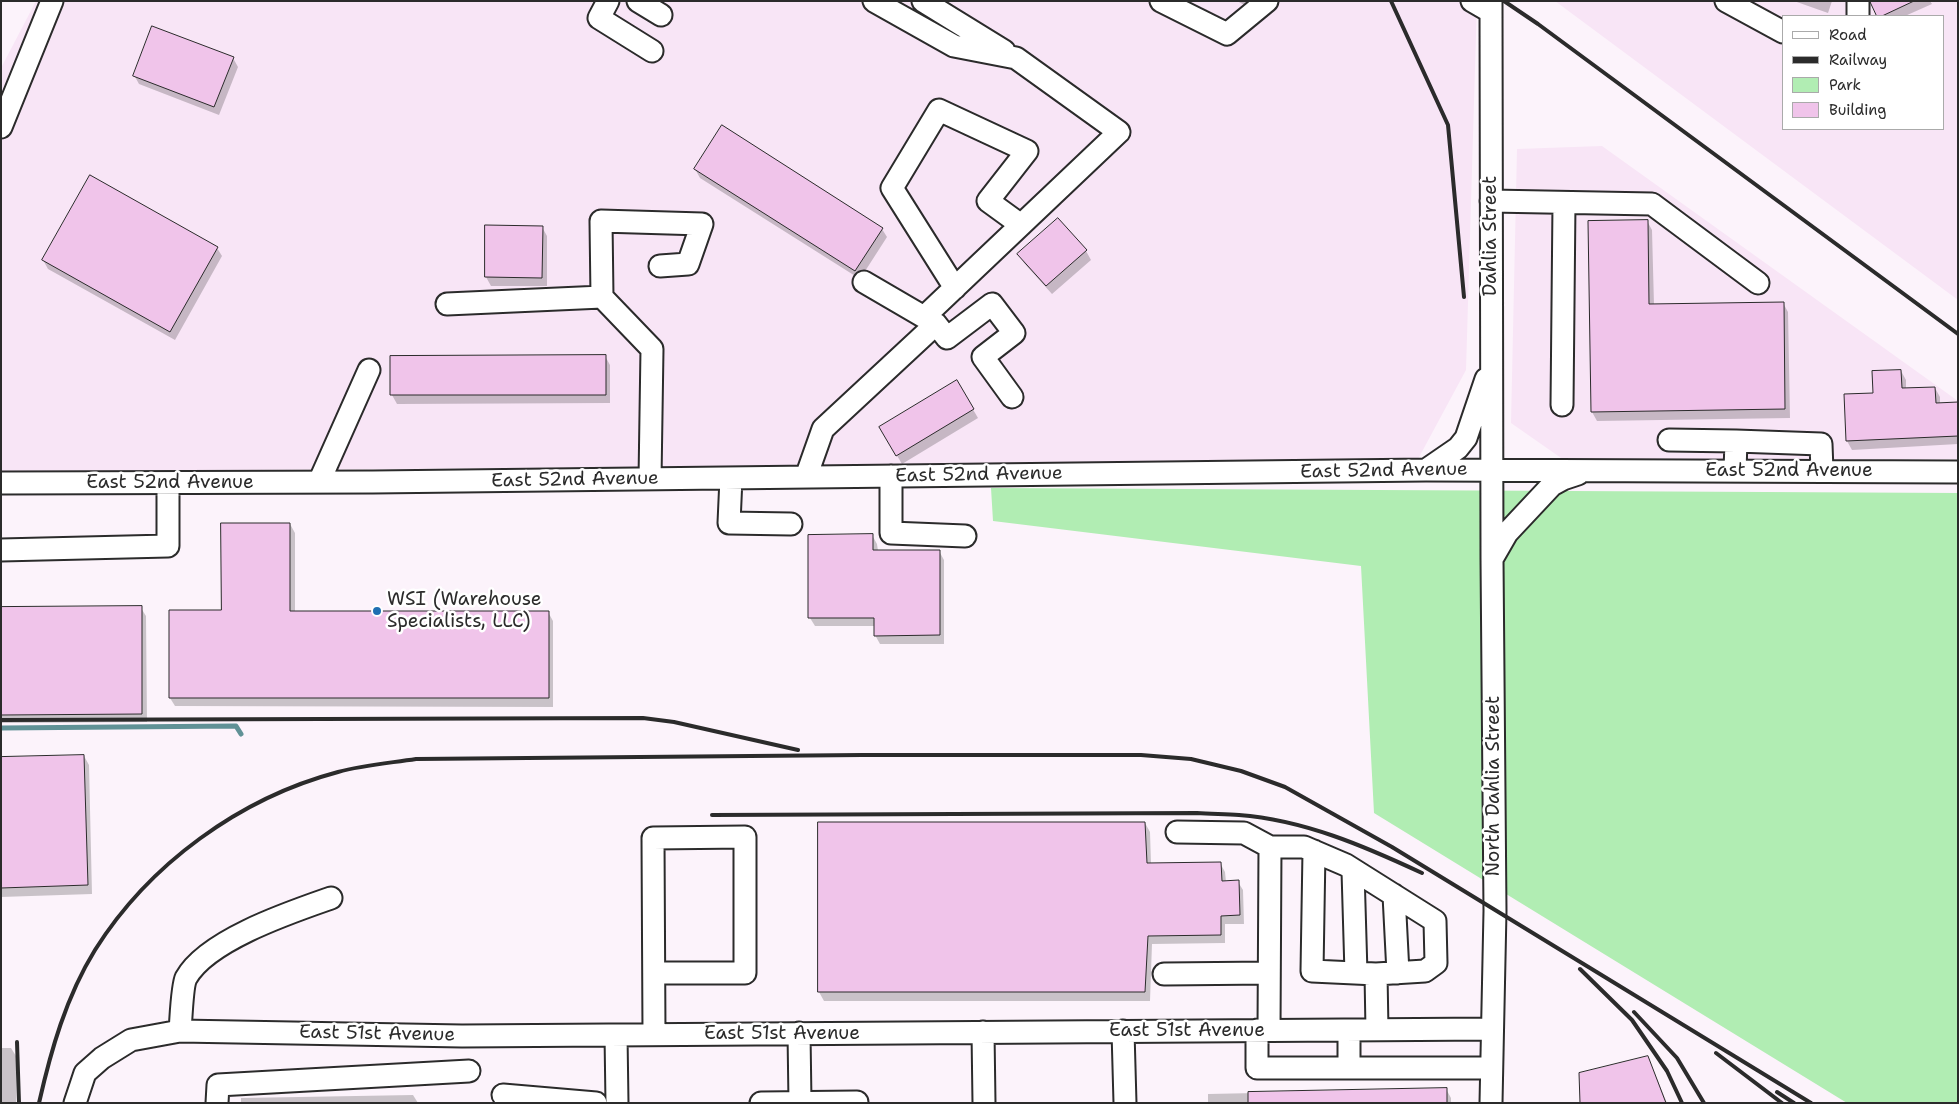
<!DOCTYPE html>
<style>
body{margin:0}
#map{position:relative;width:1959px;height:1104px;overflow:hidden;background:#fcf3fb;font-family:"Shantell Sans",sans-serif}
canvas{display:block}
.frame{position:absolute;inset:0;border:2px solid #2b2b2b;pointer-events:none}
.legend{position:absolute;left:1782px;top:15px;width:162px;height:115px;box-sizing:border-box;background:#fff;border:1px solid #aaa;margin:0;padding:6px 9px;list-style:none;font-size:15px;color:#2b2b2b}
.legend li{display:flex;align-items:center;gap:10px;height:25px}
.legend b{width:25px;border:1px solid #aaa}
</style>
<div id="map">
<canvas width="1959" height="1104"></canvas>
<div class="frame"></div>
<ul class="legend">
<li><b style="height:6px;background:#fff"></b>Road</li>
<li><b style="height:6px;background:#2b2b2b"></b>Railway</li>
<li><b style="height:14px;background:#b1edb3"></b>Park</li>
<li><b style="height:14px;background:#f0c4ea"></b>Building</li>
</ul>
</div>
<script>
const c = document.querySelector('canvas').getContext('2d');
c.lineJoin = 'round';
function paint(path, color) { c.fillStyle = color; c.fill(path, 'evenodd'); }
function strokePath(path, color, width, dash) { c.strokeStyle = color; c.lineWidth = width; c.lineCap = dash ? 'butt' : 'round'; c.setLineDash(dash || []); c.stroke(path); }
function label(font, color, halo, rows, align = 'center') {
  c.font = font + ' "Shantell Sans",sans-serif'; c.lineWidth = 5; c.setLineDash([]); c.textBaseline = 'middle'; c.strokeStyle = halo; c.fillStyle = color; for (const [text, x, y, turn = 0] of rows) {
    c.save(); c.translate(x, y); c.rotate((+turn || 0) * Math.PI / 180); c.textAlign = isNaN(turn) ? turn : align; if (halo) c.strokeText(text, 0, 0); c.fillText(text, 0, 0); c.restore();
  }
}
const built = new Path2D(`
 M36,1H1477L1466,370L1417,461L1,472V68Z
 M1555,1H1958V300ZM1783,16H1943V129H1783Z
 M1602,146L1958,401V459L1564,460L1511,423L1517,149Z`);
const green = new Path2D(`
 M991,488L1958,493V1103H1847L1374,813L1361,566L993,521Z`);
const shadow = new Path2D(`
 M1237,1H1256L1252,9Z
 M1794,1H1832L1828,13Z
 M1873,1H1930L1932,4L1905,16H1879Z
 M233,58L238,67L219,115L139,84L134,75Z
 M695,169L882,229L887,237L860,279L700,178Z
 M1058,220L1086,251L1091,260L1052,294L1024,263L1019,255Z
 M1647,221L1652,230L1654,305L1783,303L1788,312L1790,418L1597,421L1592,412L1589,222Z
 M542,227L547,236V286H491L486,277Z
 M217,248L222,256L175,340L48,269L43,260Z
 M605,356L610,365V403L397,404L392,395Z
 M1901,371L1906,380V389L1935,388L1940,397V404L1958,403V444L1852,450L1847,441L1845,396L1874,394Z
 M957,382L978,418L902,464L880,427Z
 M290,524L295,533V612H548L553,621V707L175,706L170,698L222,612Z
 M872,535L877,544L878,551H939L944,560V644H880L875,635V626H815L810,618Z
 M1,608H141L146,616L147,722L1,723Z
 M84,756L89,765L92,894L1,897V759Z
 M819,823H1145L1150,832L1151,864L1220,863L1225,872L1226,882H1238L1243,890L1244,924H1225V943L1152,944L1150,1001H824L819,992Z
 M1,1048H11L16,1056V1103H1Z
 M1648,1057L1667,1103H1581Z
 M1446,1089L1451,1098V1103H1208V1094Z
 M413,1095L418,1103H241V1098Z`);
const stream = new Path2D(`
 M1,728L236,726L241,734`);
const building = new Path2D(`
 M1870,1H1914L1882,16H1877Z
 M152,26L234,57L214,107L133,76Z
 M722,125L883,228L855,271L694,169Z
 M90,175L218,247L170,332L42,260Z
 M1058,218L1087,250L1046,286L1017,254Z
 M1648,220L1649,304L1784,302L1785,409L1591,412L1588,221Z
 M485,225L543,226L542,278L485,277Z
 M606,355V395H390V356Z
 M1901,370L1902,388L1935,387L1936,403L1958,402V436L1846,441L1844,394L1873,393L1872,371Z
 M957,380L974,409L896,456L879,427Z
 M221,523H290V611H549V698H169V610H221Z
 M873,534V550H940V635L874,636V618H808V535Z
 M142,606V714L1,715V607Z
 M84,755L88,885L1,888V757Z
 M818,822H1145L1147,863L1221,862L1222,881L1239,880L1240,915L1221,916V935L1148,936L1145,992H818Z
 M1648,1056L1666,1103H1580L1579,1073Z
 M1447,1088V1103H1248V1092Z`);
const minor = new Path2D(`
 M608,1L599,18L652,51
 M638,1L661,15
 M874,1L954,46L1016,58L1119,132L924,317
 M923,1L1004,51
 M1161,1L1227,34L1267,1
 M1472,1L1491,12
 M1726,1L1783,32
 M1858,1V16
 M1,127L52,1
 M1491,201L1652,204L1758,283
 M955,288L892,188L939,110L1027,151L988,201L1021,225
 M602,297L601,221L702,224L688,264L660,266
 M447,304L602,297L652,349L650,479
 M936,324L947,338L992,304L1014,333L983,357L1012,397
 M1562,405L1564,203
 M1669,440L1736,441L1735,471
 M1736,441L1821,444L1822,471
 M1426,470L1458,448L1466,438L1486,379
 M891,476V533L965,536
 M806,477L823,429L936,324L864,282
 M731,478L729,523L791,524
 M319,482L369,370
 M1,483L373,482L1426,470L1958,472
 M1,550L168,546V483
 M1492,559L1507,533L1552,485L1563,479L1578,474
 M1177,832L1244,833L1270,847
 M1314,851L1312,971L1376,974
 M1353,871L1356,973
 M1394,895L1398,973
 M654,973H745V837L653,838L654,1034
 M1164,974L1269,973
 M1257,1030V1068H1491
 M1269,1030L1270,847H1304L1346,865L1435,921L1436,963L1425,971L1376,974L1377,1030
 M180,1031C181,1020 182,986 186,978C207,940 291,912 331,898
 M1123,1031L1125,1103
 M983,1032L984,1103
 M799,1033L800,1102
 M616,1035L617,1103
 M1349,1067V1030
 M503,1095L596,1103
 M75,1103L85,1073L102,1058L131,1040L180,1031L462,1036L1491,1029
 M217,1103L218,1085L469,1071
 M761,1103L857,1102
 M1491,1103L1495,911L1492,559L1491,1`);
const rail = new Path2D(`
 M1391,1L1448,125L1464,297
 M1504,1L1538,24L1958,334
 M1,720L643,718L674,722L798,750
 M712,815L1197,813C1211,814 1225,814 1239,815C1304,820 1364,846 1422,873
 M1580,969L1632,1020L1667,1071L1682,1103
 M1634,1012L1677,1058L1704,1103
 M17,1042L19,1103
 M1716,1053L1782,1103
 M1777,1092L1794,1103
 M39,1103C51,1050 66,997 95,950C149,864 240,798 338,772C363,765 390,763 416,759L862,755H1141L1191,759L1241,771L1285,787L1392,847L1811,1103`);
const markers = [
 [377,611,5,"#1f6fb2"]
];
const streetNames = [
 ["Dahlia Street",1491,236,-90],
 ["East 52nd Avenue",1384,471,-1],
 ["East 52nd Avenue",1789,471],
 ["East 52nd Avenue",979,475,-1],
 ["East 52nd Avenue",575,480,-1],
 ["East 52nd Avenue",170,483],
 ["North Dahlia Street",1494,786,-90],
 ["East 51st Avenue",1187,1031],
 ["East 51st Avenue",377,1034,1],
 ["East 51st Avenue",782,1034]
];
const poiNames = [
 ["WSI (Warehouse",387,600],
 ["Specialists, LLC)",387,622]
];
paint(built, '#f8e5f6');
paint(green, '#b1edb3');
paint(shadow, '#0003');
strokePath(stream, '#609196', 5);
paint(building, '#f0c4ea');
strokePath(building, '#2b2b2b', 1);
strokePath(minor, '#2b2b2b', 25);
strokePath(minor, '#fff', 21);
strokePath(rail, '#2b2b2b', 4);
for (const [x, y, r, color] of markers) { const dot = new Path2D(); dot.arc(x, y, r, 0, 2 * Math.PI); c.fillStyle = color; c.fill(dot); strokePath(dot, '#fff', 2); }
label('19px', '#2b2b2b', '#fff', streetNames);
label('19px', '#2b2b2b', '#fff', poiNames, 'left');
</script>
